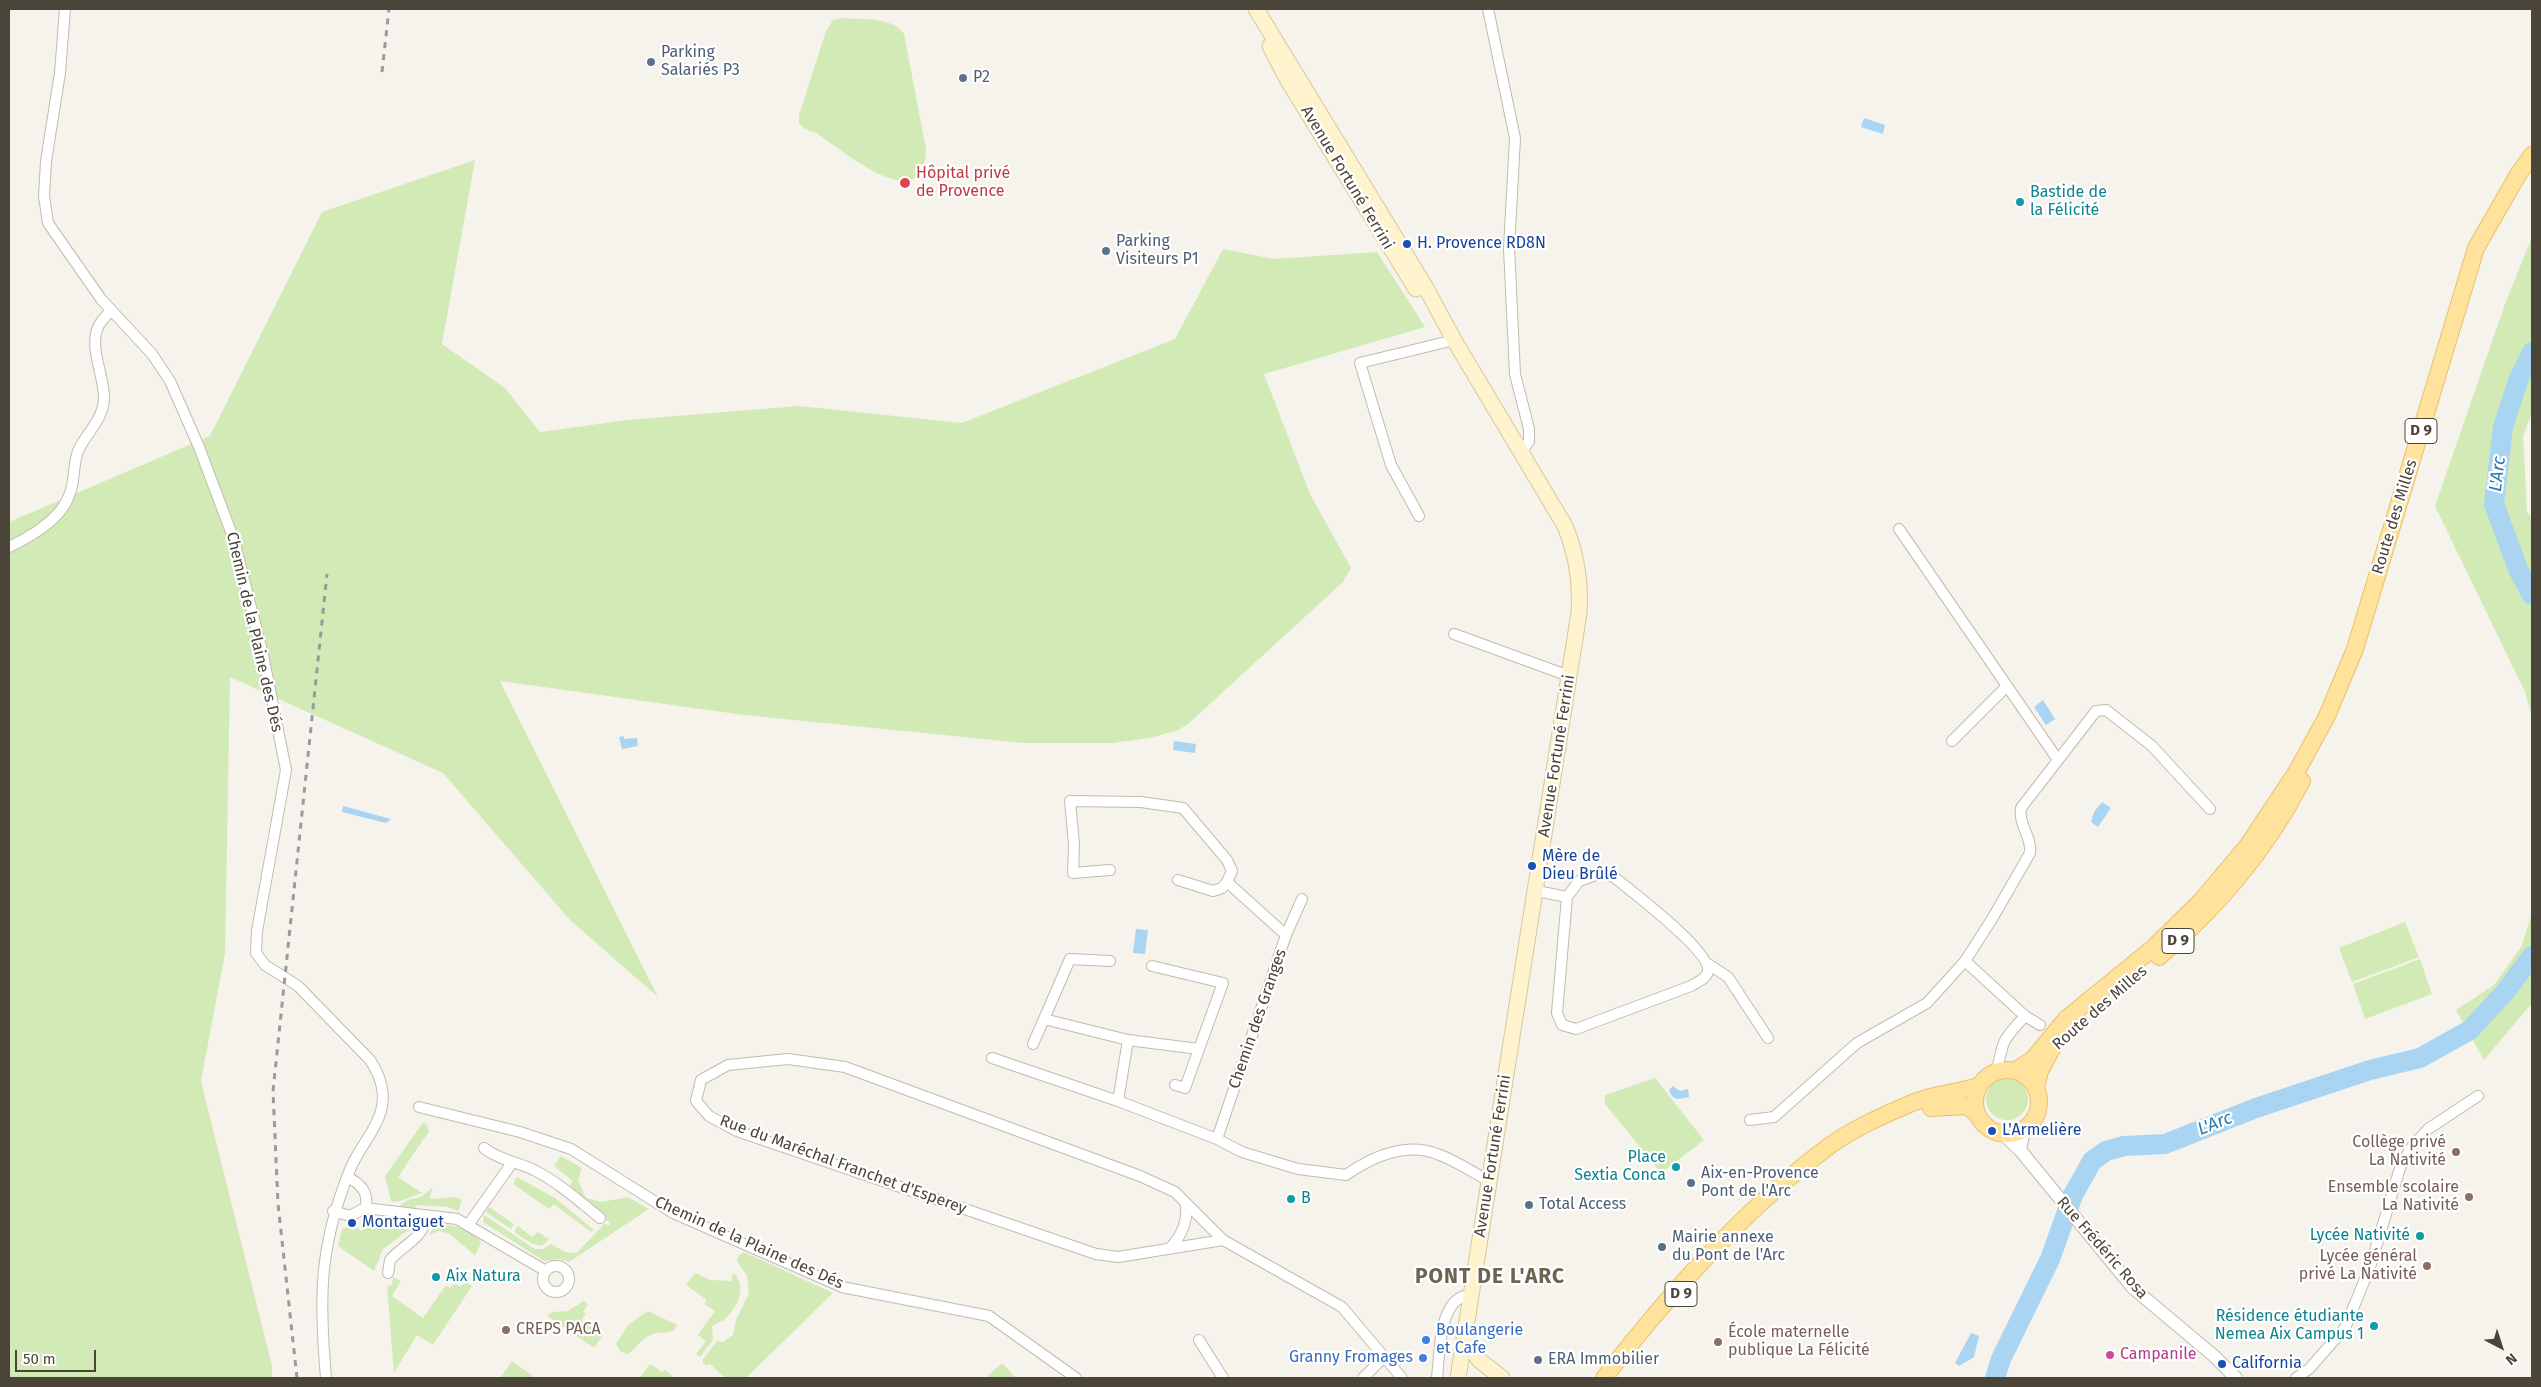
<!DOCTYPE html>
<meta charset="utf-8">
<style>
body{margin:0}
#map{position:relative;width:2541px;height:1387px;overflow:hidden;background:#f6f3ec;font-family:"Fira Sans",sans-serif}
canvas{display:block}
.frame{position:absolute;inset:0;border:10px solid #4b4439;pointer-events:none}
.north{position:absolute;left:2476px;top:1322px;width:50px;height:50px;-webkit-text-stroke:4px #fff;paint-order:stroke;rotate:140deg;font-size:14px;font-weight:700;line-height:20px;text-align:center;color:#4b4439}
.north::after{content:'';display:block;margin:auto;width:18px;height:22px;background:#4b4439;clip-path:polygon(50% 0,100% 100%,50% 72%,0 100%)}
.scale{position:absolute;left:15px;top:1350px;width:81px;height:22px;box-sizing:border-box;border:2px solid #4b4439;border-top:0;padding-left:6px;font-size:15px;line-height:18px;white-space:nowrap;color:#4b4439;-webkit-text-stroke:4px #fff;paint-order:stroke}
</style>
<div id="map">
<canvas width="2541" height="1387"></canvas>
<div class="frame"></div>
<div class="north">N</div>
<div class="scale">50 m</div>
</div>
<script>
const c = document.querySelector('canvas').getContext('2d');
c.lineJoin = 'round';
function paint(path, color) { c.fillStyle = color; c.fill(path, 'evenodd'); }
function strokePath(path, color, width, dash) { c.strokeStyle = color; c.lineWidth = width; c.lineCap = dash ? 'butt' : 'round'; c.setLineDash(dash || []); c.stroke(path); }
function label(font, color, halo, rows, align = 'center') {
  c.font = font + ' "Fira Sans",sans-serif'; c.lineWidth = 4.5; c.setLineDash([]); c.textBaseline = 'middle'; c.strokeStyle = halo; c.fillStyle = color; for (const [text, x, y, turn = 0] of rows) {
    c.save(); c.translate(x, y); c.rotate((+turn || 0) * Math.PI / 180); c.textAlign = isNaN(turn) ? turn : align; if (halo) c.strokeText(text, 0, 0); c.fillText(text, 0, 0); c.restore();
  }
}
const green = new Path2D(`
 M841,18C861,20 892,16 904,34L926,149C924,221 844,151 816,133L805,129L799,123V115L826,31L833,20Z
 M475,160L442,344L505,388L540,432L627,420L799,406L962,423L1175,339L1223,249L1274,259L1377,252L1425,327L1264,374L1310,494L1351,568L1343,582L1188,724L1178,730L1150,738L1112,743H1023L744,715L500,681L658,997L570,920L443,773L230,677L225,953L201,1081L272,1366V1378H9V522L210,436L322,212Z
 M2532,237V413L2523,436L2527,512L2532,518V717L2525,692L2435,506L2505,304Z
 M2532,913V1003L2484,1060L2456,1010L2494,985L2521,947Z
 M2405,922L2419,957L2352,982L2339,948Z
 M2420,959L2432,994L2365,1019L2353,984Z
 M1655,1078L1704,1140L1661,1173L1605,1104V1095Z
 M1986 1099a21 21 0 1 1 42 0a21 21 0 1 1-42 0Z
 M426,1123L429,1131L398,1177L422,1193L397,1202L391,1201L385,1176L422,1124Z
 M561,1156L582,1168L578,1180L586,1198L602,1202L628,1197L649,1209L569,1262L559,1259L544,1261L483,1222L484,1215L535,1249H543L551,1244L565,1252L577,1253L605,1223L608,1226L610,1224L601,1214L569,1188L573,1181L554,1166Z
 M517,1177L555,1198L594,1230L591,1232L554,1204L549,1209L513,1184Z
 M433,1187L430,1196L431,1199L455,1197L462,1200L458,1211L448,1207L416,1205L414,1210L399,1206L408,1200L421,1197Z
 M489,1207L514,1224L511,1229L486,1212Z
 M370,1219L417,1223L418,1226L417,1233L410,1229L383,1249L374,1271L338,1246L342,1229L351,1226L352,1230L359,1228L360,1231L372,1226Z
 M436,1224C449,1223 475,1230 481,1243L475,1255L448,1233L438,1231L429,1235Z
 M518,1226L532,1237L538,1232L549,1239L542,1246L531,1243L514,1232Z
 M744,1252L833,1293L746,1378H725L710,1364L707,1366L703,1363V1359L717,1341L723,1342L733,1335L736,1320L749,1293L747,1276L737,1261L738,1256Z
 M695,1273L710,1280L732,1281V1274H735C746,1289 738,1306 726,1318C722,1322 717,1322 712,1326L713,1340L700,1357L696,1354L706,1341L698,1335L715,1311L704,1304L707,1300L686,1285Z
 M393,1277L401,1281L392,1296L423,1318L446,1285L450,1288L453,1284L460,1286L467,1283L472,1286L433,1345L417,1335L394,1373L387,1286L392,1285Z
 M584,1301L588,1304L583,1312L586,1314L582,1320L603,1335L594,1348L547,1316L552,1312L568,1311Z
 M648,1311L677,1325C672,1337 663,1330 653,1334C641,1338 637,1348 628,1354L620,1351L616,1344L628,1325Z
 M512,1361L536,1378H500Z
 M1002,1363L1016,1378H985Z
 M650,1364L662,1372L665,1370L675,1378H639Z`);
const water = new Path2D(`
 M1864,118L1885,125L1883,134L1861,127Z
 M2043,700L2055,719L2046,725L2034,707Z
 M624,736V739L637,738L638,746L622,749L619,737Z
 M1174,741L1196,744L1195,753L1173,750Z
 M2102,802L2111,808L2098,827L2091,822L2094,812Z
 M343,806L391,819L386,823L342,812Z
 M1136,929L1148,930L1145,954L1133,953Z
 M1673,1086L1680,1091L1688,1089L1689,1097C1679,1099 1673,1102 1669,1090Z
 M1971,1333L1979,1336L1974,1357L1959,1366L1955,1363Z`);
const river = new Path2D(`
 M2532,352L2518,381L2503,427L2494,504L2518,569L2532,595
 M1995,1378L2001,1359L2050,1259L2073,1195L2092,1161L2106,1151L2124,1146L2165,1144L2256,1108L2370,1070L2420,1058L2470,1030L2505,992L2532,956`);
const minor = new Path2D(`
 M65,9L60,73L46,161L44,196L48,223L101,299L152,354L170,381L199,447L234,540L263,655L286,770L257,931L256,953L265,965L298,986L370,1060C380,1075 386,1093 381,1111C375,1133 357,1150 349,1172C319,1248 319,1298 326,1378
 M1488,9L1515,138L1509,248L1515,374L1529,429V441L1522,452
 M1419,516L1391,465L1360,363L1454,340
 M1899,529L2058,760
 M9,547C32,536 62,519 70,493C75,480 73,464 78,451C87,432 104,419 104,397C104,375 88,346 99,325C102,320 107,315 111,310
 M1454,634L1569,676
 M1952,741L2007,686
 M1110,870L1073,873L1074,844L1070,801L1141,802L1183,808L1227,860L1232,871L1227,882L1286,935
 M1601,873L1614,877C1632,892 1711,951 1708,971C1707,979 1697,982 1691,986L1576,1029L1562,1025L1557,1013L1567,897L1579,881Z
 M1178,880L1213,891L1222,888L1227,882
 M1537,891L1567,897
 M1110,961L1070,959L1044,1019L1128,1040L1118,1101
 M1965,961L1992,919L2030,853C2032,836 2018,825 2021,808L2096,711L2106,710L2152,746L2210,809
 M1708,964L1728,977L1768,1038
 M2025,1016L2040,1025
 M1128,1040L1199,1049L1223,983L1152,966
 M1033,1044L1044,1019
 M992,1058L1118,1101L1217,1139L1242,1152L1298,1169L1346,1175C1372,1157 1406,1142 1437,1154C1455,1160 1472,1172 1489,1181
 M1175,1085L1185,1088L1199,1049
 M419,1107L520,1132L571,1149L673,1213L842,1287L989,1316L1076,1378
 M1750,1120L1774,1117L1857,1043L1927,1003L1965,961L2025,1016C2003,1040 2003,1039 1997,1071
 M1217,1139L1286,935L1302,899
 M484,1148C499,1160 517,1162 534,1170C558,1182 579,1201 600,1218
 M365,1208L457,1219L546,1271
 M333,1211L350,1216L365,1208C370,1193 360,1183 347,1177
 M468,1225L512,1163
 M1223,1240L1118,1257L1096,1254L737,1131L709,1116L696,1101L701,1080L728,1065L788,1059L845,1067L1140,1176L1175,1192L1223,1240L1342,1307L1402,1378
 M1169,1249C1182,1236 1188,1222 1186,1204
 M543 1279a13 13 0 1 1 26 0a13 13 0 1 1-26 0Z
 M388,1273L390,1260C404,1244 423,1239 427,1216
 M1199,1340L1223,1378
 M1363,1378L1384,1357
 M1437,1378C1440,1354 1438,1297 1470,1295
 M2296,1378L2309,1369L2345,1328L2370,1267L2400,1168L2410,1149L2428,1129L2478,1096`);
const tertiary = new Path2D(`
 M2004,1135L2020,1150L2133,1288L2214,1356L2236,1378
 M2020,1150L2024,1129`);
const secondary = new Path2D(`
 M1256,9L1426,288L1454,340L1565,526C1577,555 1581,582 1579,613L1458,1378
 M1270,46L1287,79L1416,289
 M1464,1336L1479,1360L1502,1378`);
const primary = new Path2D(`
 M2159,957C2217,908 2267,849 2302,781
 M1975 1102a32 32 0 1 1 64 0a32 32 0 1 1-64 0Z
 M2015,1071L2033,1059L2066,1019L2153,948L2201,901L2248,845L2297,771L2327,716L2355,649L2476,248L2519,173L2532,155
 M2036,1088L2040,1071L2053,1047
 M1931,1108L1966,1106L1976,1113
 M1604,1378C1668,1295 1743,1210 1828,1147C1852,1129 1884,1115 1912,1103C1932,1094 1957,1093 1978,1086`);
const rail = new Path2D(`
 M382,72L389,9
 M297,1378L278,1204L273,1091L327,574`);
const markers = [
 [651,62,5,"#5c6f8a"],
 [963,78,5,"#5c6f8a"],
 [905,183,6,"#e0444e"],
 [2020,202,5,"#0f9aa8"],
 [1407,244,5,"#1a4fb4"],
 [1106,251,5,"#5c6f8a"],
 [1532,866,5,"#1a4fb4"],
 [1992,1131,5,"#1a4fb4"],
 [2456,1152,5,"#8d6e63"],
 [1676,1167,5,"#0f9aa8"],
 [1691,1183,5,"#5c6f8a"],
 [2469,1197,5,"#8d6e63"],
 [1291,1199,5,"#0f9aa8"],
 [1529,1205,5,"#5c6f8a"],
 [352,1223,5,"#1a4fb4"],
 [2420,1236,5,"#0f9aa8"],
 [1662,1247,5,"#5c6f8a"],
 [2427,1266,5,"#8d6e63"],
 [436,1277,5,"#0f9aa8"],
 [2374,1326,5,"#0f9aa8"],
 [506,1330,5,"#8d6e63"],
 [1426,1340,5,"#3f7fe0"],
 [1718,1342,5,"#8d6e63"],
 [2110,1355,5,"#d1479c"],
 [1423,1358,5,"#3f7fe0"],
 [1538,1360,5,"#5c6f8a"],
 [2222,1364,5,"#1a4fb4"]
];
const shields = [
 [2421,431,32],
 [2178,941,32],
 [1681,1294,32]
];
const shieldNames = [
 ["D 9",2421,431],
 ["D 9",2178,941],
 ["D 9",1681,1294]
];
const serviceNames = [
 ["Parking",661,53],
 ["Salariés P3",661,71],
 ["P2",973,78],
 ["Parking",1116,242],
 ["Visiteurs P1",1116,260],
 ["Aix-en-Provence",1701,1174],
 ["Pont de l'Arc",1701,1192],
 ["Total Access",1539,1205],
 ["Mairie annexe",1672,1238],
 ["du Pont de l'Arc",1672,1256],
 ["ERA Immobilier",1548,1360]
];
const healthNames = [
 ["Hôpital privé",916,174],
 ["de Provence",916,192]
];
const streetNames = [
 ["Avenue Fortuné Ferrini",1347,178,59],
 ["Route des Milles",2395,517,-73],
 ["Chemin de la Plaine des Dés",254,632,77],
 ["Avenue Fortuné Ferrini",1557,756,-81],
 ["Route des Milles",2100,1008,-41],
 ["Chemin des Granges",1258,1019,-71],
 ["Avenue Fortuné Ferrini",1493,1156,-81],
 ["Rue du Maréchal Franchet d'Esperey",843,1165,20],
 ["Chemin de la Plaine des Dés",749,1243,24],
 ["Rue Frédéric Rosa",2102,1248,49]
];
const cultureNames = [
 ["Bastide de",2030,193],
 ["la Félicité",2030,211],
 ["Place",1666,1158,"right"],
 ["Sextia Conca",1666,1176,"right"],
 ["B",1301,1199],
 ["Lycée Nativité",2410,1236,"right"],
 ["Aix Natura",446,1277],
 ["Résidence étudiante",2364,1317,"right"],
 ["Nemea Aix Campus 1",2364,1335,"right"]
];
const transitNames = [
 ["H. Provence RD8N",1417,244],
 ["Mère de",1542,857],
 ["Dieu Brûlé",1542,875],
 ["L'Armelière",2002,1131],
 ["Montaiguet",362,1223],
 ["California",2232,1364]
];
const educationNames = [
 ["Collège privé",2446,1143],
 ["La Nativité",2446,1161],
 ["Ensemble scolaire",2459,1188],
 ["La Nativité",2459,1206],
 ["Lycée général",2417,1257],
 ["privé La Nativité",2417,1275],
 ["CREPS PACA",516,1330,"left"],
 ["École maternelle",1728,1333,"left"],
 ["publique La Félicité",1728,1351,"left"]
];
const shopNames = [
 ["Boulangerie",1436,1331],
 ["et Cafe",1436,1349],
 ["Granny Fromages",1413,1358,"right"]
];
const hotelNames = [
 ["Campanile",2120,1355]
];
const waterNames = [
 ["L'Arc",2498,474,-83],
 ["L'Arc",2215,1124,-22]
];
const districtNames = [
 ["PONT DE L'ARC",1490,1277]
];
paint(green, '#d2eab5');
paint(water, '#a9d4f2');
strokePath(river, '#a9d4f2', 20);
strokePath(minor, '#c2bbae', 12);
strokePath(tertiary, '#c2bbae', 14);
strokePath(secondary, '#d6c79b', 17);
strokePath(primary, '#e6c16a', 18);
strokePath(minor, '#fff', 10);
strokePath(tertiary, '#fff', 12);
strokePath(secondary, '#fff3cd', 15);
strokePath(primary, '#ffe39c', 16);
strokePath(rail, '#9a9a9a', 3, [6, 6]);
for (const [x, y, r, color] of markers) { const dot = new Path2D(); dot.arc(x, y, r, 0, 2 * Math.PI); c.fillStyle = color; c.fill(dot); strokePath(dot, '#fff', 2); }
for (const [x, y, w] of shields) { const box = new Path2D(); box.roundRect(x - w / 2, y - 12.5, w, 25, 4); c.fillStyle = '#fff'; c.fill(box); strokePath(box, '#4b4439', 1); }
label('bold 15px', '#4b4439', null, shieldNames);
label('16px', '#4e5e75', '#fff', serviceNames, 'left');
label('16px', '#be3a42', '#fff', healthNames, 'left');
label('16px', '#4b4439', '#fff', streetNames);
label('16px', '#0d838f', '#fff', cultureNames, 'left');
label('16px', '#164399', '#fff', transitNames, 'left');
label('16px', '#785e54', '#fff', educationNames, 'right');
label('16px', '#366cbe', '#fff', shopNames, 'left');
label('16px', '#b23c85', '#fff', hotelNames, 'left');
label('italic 18px', '#2e7ab2', '#fff', waterNames);
c.letterSpacing = '1px';
label('bold 21px', '#6e6250', '#fff', districtNames);
c.letterSpacing = '0px';
</script>
